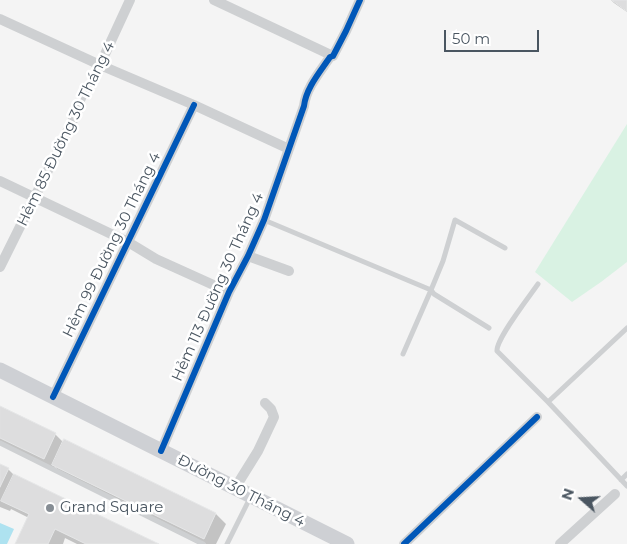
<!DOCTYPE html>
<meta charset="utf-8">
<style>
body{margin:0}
#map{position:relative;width:627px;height:544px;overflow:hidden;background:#f4f4f4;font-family:Montserrat,sans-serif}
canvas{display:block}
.north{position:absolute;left:557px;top:474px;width:50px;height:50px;-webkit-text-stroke:4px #fff;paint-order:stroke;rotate:289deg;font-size:14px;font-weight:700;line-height:20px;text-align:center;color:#4a5661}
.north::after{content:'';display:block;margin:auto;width:18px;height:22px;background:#4a5661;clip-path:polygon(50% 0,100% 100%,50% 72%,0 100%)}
.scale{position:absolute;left:444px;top:30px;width:95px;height:22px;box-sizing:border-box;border:2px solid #4a5661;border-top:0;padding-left:6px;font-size:15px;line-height:18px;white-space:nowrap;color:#4a5661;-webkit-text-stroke:4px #fff;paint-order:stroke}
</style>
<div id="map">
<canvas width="627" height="544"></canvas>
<div class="north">N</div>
<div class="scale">50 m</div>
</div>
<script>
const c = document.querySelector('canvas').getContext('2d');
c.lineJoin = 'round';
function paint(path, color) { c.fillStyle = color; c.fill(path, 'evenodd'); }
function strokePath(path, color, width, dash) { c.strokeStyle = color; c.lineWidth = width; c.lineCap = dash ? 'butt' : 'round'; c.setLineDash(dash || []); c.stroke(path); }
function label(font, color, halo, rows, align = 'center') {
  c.font = font + ' Montserrat,sans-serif'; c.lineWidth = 5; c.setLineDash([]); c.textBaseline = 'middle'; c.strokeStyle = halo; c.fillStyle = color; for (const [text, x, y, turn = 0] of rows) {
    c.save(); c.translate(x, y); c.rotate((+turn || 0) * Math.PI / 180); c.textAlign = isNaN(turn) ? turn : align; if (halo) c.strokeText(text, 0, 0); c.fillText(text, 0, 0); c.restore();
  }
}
const green = new Path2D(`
 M627,124V262L601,282L572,302L535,272Z`);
const water = new Path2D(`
 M0,523L14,529L7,544H0Z`);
const shadow = new Path2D(`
 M611,0H627V12L614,3Z
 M0,408L55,434L64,443L65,441L216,514L226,524L216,544H206L63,475L55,467L54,469L0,442Z
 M0,465L8,469L14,475L157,544H77L65,538L63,544H17L29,518L11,509L10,511L0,507Z`);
const building = new Path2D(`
 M612,0H627V11Z
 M0,406L56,433L44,459L0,438Z
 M64,439L216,513L204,539L52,465Z
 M0,464L9,468L0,487Z
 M14,474L159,544H86L55,529L48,544H15L29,514L1,501Z`);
const service = new Path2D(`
 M78,110L100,65
 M264,220L431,290L403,354
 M538,284C529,297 496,339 497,351L548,402L627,486
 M489,328L434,294L431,290L443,261L455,220L505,248
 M548,402L627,328
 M0,443L203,544
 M621,480L627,474
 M227,544L250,498`);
const minor = new Path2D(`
 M214,0L333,56
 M0,19L100,65L194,105L289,149
 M100,65L130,0
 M0,181L128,242L156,259L229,292
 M248,256L289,271
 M0,267L78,110
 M53,397L194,105
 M161,451L229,292L248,256L264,220L304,106C306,88 320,72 330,57L333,56L346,31L360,0
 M235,488L258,451L274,417L271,409L265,403
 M404,544L537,417
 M560,544L615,494`);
const secondary = new Path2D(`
 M0,370L347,544`);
const cycleway = new Path2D(`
 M53,397L194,105
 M161,451L229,292L248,256L264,220L304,106C306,88 320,72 330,57L333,56L346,31L360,0
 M404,544L537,417`);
const markers = [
 [50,508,5,"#868d94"]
];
const streetNames = [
 ["Hẻm 85 Đường 30 Tháng 4",66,134,-64],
 ["Hẻm 99 Đường 30 Tháng 4",112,245,-64],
 ["Hẻm 113 Đường 30 Tháng 4",218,287,-66],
 ["Đường 30 Tháng 4",241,491,27]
];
const poiNames = [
 ["Grand Square",60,508]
];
paint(green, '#d9f2e3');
paint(water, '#aee2f0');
paint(shadow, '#0003');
paint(building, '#ddddde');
strokePath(building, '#e5e6e7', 1);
strokePath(service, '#ced0d2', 5);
strokePath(minor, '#ced0d2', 10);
strokePath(secondary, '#ced0d4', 15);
strokePath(cycleway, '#0057b8', 6);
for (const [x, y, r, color] of markers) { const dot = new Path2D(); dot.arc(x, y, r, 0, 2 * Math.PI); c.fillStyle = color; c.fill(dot); strokePath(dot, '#fff', 2); }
label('15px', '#4a5661', '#fff', streetNames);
label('15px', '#4a5661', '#fff', poiNames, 'left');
</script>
